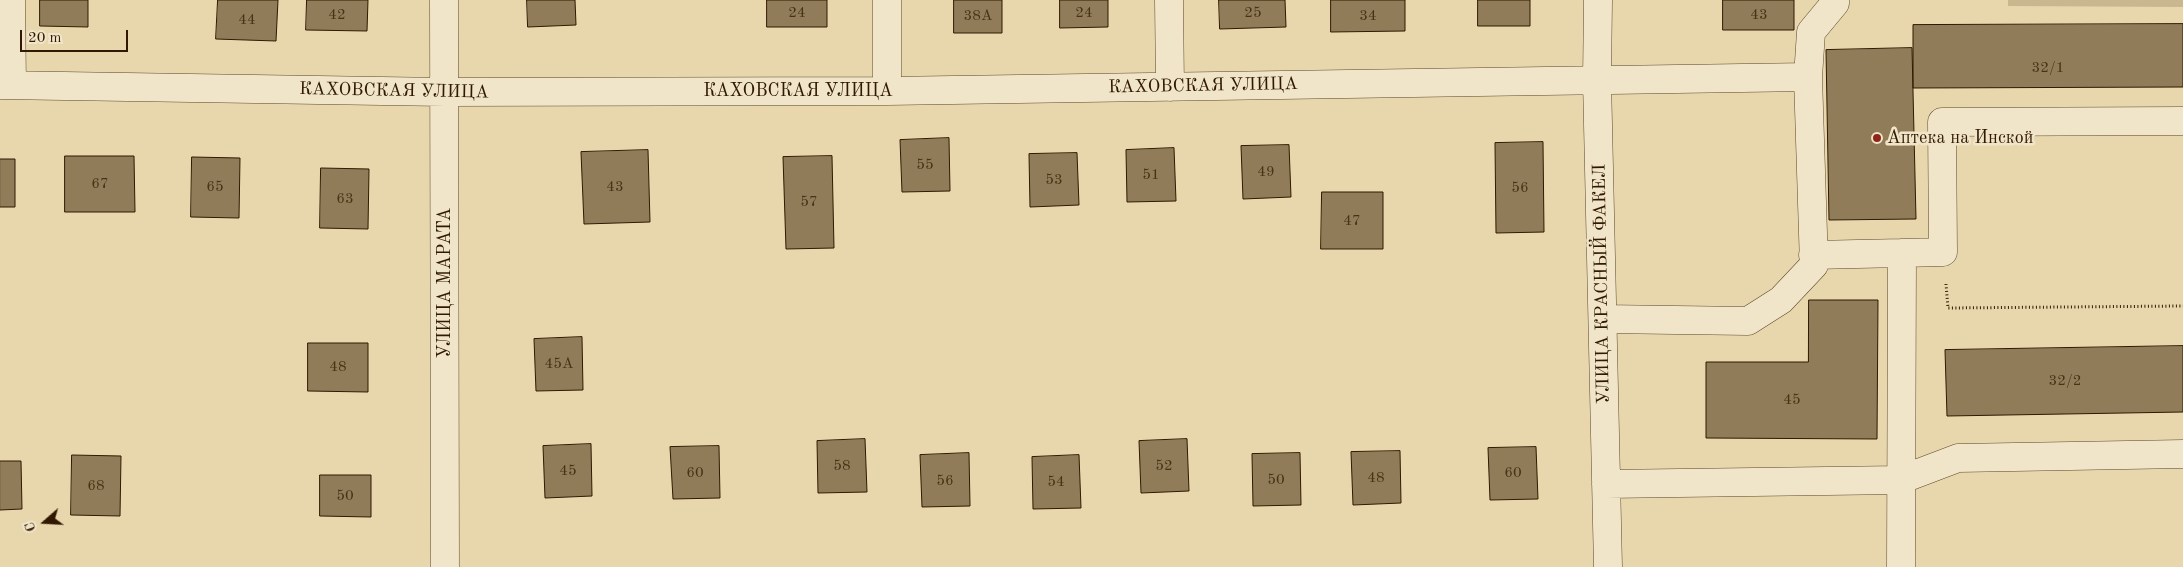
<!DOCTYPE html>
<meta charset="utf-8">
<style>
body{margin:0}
#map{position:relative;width:2183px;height:567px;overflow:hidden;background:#e8d7ac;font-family:"Old Standard TT",serif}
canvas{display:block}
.north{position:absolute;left:20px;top:497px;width:50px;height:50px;-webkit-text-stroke:4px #f0e5c9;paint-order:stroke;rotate:251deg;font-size:14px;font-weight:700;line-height:20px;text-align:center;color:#301900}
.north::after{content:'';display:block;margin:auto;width:18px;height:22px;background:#301900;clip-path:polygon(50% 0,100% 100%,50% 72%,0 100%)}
.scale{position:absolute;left:20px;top:30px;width:108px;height:22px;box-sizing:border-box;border:2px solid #301900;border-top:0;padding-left:6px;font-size:15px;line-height:18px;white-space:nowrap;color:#301900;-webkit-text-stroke:4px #f0e5c9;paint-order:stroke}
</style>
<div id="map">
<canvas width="2183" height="567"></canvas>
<div class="north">С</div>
<div class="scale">20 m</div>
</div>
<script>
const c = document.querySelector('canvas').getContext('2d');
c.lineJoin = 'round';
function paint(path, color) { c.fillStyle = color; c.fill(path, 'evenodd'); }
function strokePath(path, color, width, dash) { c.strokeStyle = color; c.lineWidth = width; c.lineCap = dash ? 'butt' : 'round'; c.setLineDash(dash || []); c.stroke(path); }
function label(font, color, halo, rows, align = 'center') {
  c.font = font + ' "Old Standard TT",serif'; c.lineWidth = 5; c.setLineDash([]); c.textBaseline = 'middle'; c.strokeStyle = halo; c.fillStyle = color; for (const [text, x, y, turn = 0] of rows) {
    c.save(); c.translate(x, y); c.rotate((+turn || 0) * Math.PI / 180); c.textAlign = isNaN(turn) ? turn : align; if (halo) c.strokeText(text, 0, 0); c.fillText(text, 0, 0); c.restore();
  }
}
const green = new Path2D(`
 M2008,0H2183V7L2008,6Z`);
const building = new Path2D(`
 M40,0H88V27L40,26Z
 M218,0H278L276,41L216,39Z
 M307,0H368L367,31L306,30Z
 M527,0H575L576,25L528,27Z
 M767,0H827V27H767Z
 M954,0H1002V33H954Z
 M1060,0H1108V27L1060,28Z
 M1219,0H1285L1286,27L1220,29Z
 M1331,0H1405V31L1331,32Z
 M1478,0H1530V26H1478Z
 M1723,0H1794V30H1723Z
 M2183,24V87L1913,88V25Z
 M1912,48L1916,219L1829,220L1826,50Z
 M949,138L950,191L902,192L900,140Z
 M1543,142L1544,232L1496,233L1495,143Z
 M1289,145L1291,197L1243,199L1241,146Z
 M1174,148L1176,201L1127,202L1126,150Z
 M648,150L650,222L584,224L581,152Z
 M1077,153L1079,205L1030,207L1029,154Z
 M65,156H134L135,212H65Z
 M832,156L834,248L786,249L783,157Z
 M192,157L240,158L239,218L191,217Z
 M0,159H15V207H0Z
 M321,168L369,169L368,229L320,228Z
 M1322,192H1383V249H1321Z
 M1809,300H1878L1877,439L1706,438V362H1808Z
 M582,337L583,390L536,391L534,339Z
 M308,343H368V392L308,391Z
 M2183,346V412L1947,416L1945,350Z
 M865,439L867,492L818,493L817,441Z
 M1187,439L1189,491L1141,493L1139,441Z
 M591,444L592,496L545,498L543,446Z
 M719,446L720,498L673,499L670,447Z
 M1536,447L1538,499L1490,500L1488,448Z
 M1400,451L1401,503L1353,505L1351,452Z
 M969,453L970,506L922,507L920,455Z
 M1300,453L1301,505L1253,506L1252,454Z
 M72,455L121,456L120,516L71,515Z
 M1079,455L1081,508L1033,509L1032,457Z
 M0,461H21L22,509L0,510Z
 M320,475H371V517L320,516Z`);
const path = new Path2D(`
 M1946,284L1948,308L2183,306`);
const minor = new Path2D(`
 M11,0L12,85
 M444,0L445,567
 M887,0V91
 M1169,0L1170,87
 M1598,0L1597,80L1608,567
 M0,85L445,92L887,91L1808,77
 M1813,255L1902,253
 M1603,319L1748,321L1781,300L1814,265L1808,77L1811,32L1835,3V0
 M1606,484L1900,480L1958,458L2183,454
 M1901,567L1902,253L1943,252L1942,122L2183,121`);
const markers = [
 [1877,138,5,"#8f2418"]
];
const numberNames = [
 ["24",797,13],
 ["24",1084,13],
 ["25",1253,13],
 ["42",337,15],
 ["43",1759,15],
 ["38А",978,16],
 ["34",1368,16],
 ["44",247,20],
 ["32/1",2048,68],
 ["55",925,165],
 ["49",1266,172],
 ["51",1151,175],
 ["53",1054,180],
 ["67",100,184],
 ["65",215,187],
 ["43",615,187],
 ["56",1520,188],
 ["63",345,199],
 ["57",809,202],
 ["47",1352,221],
 ["45А",559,364],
 ["48",338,367],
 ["32/2",2065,381],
 ["45",1792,400],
 ["58",842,466],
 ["52",1164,466],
 ["45",568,471],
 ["60",695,473],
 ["60",1513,473],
 ["48",1376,478],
 ["50",1276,480],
 ["56",945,481],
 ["54",1056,482],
 ["68",96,486],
 ["50",345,496]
];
const streetNames = [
 ["КАХОВСКАЯ УЛИЦА",1203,86,-1],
 ["КАХОВСКАЯ УЛИЦА",394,91,1],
 ["КАХОВСКАЯ УЛИЦА",798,91],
 ["УЛИЦА МАРАТА",445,283,-90],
 ["УЛИЦА КРАСНЫЙ ФАКЕЛ",1602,284,-91]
];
const poiNames = [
 ["Аптека на Инской",1887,138]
];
paint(green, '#c9b78f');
paint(building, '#907c59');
strokePath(building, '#301900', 1);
strokePath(minor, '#5e482b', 29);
strokePath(path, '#301900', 3, [1, 2.5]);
strokePath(minor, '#f0e5c9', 28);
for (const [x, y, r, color] of markers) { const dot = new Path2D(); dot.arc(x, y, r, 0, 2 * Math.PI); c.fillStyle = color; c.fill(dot); strokePath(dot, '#f0e5c9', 2); }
label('15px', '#483216', null, numberNames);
label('18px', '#301900', '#f0e5c9', streetNames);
label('18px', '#301900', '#f0e5c9', poiNames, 'left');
</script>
